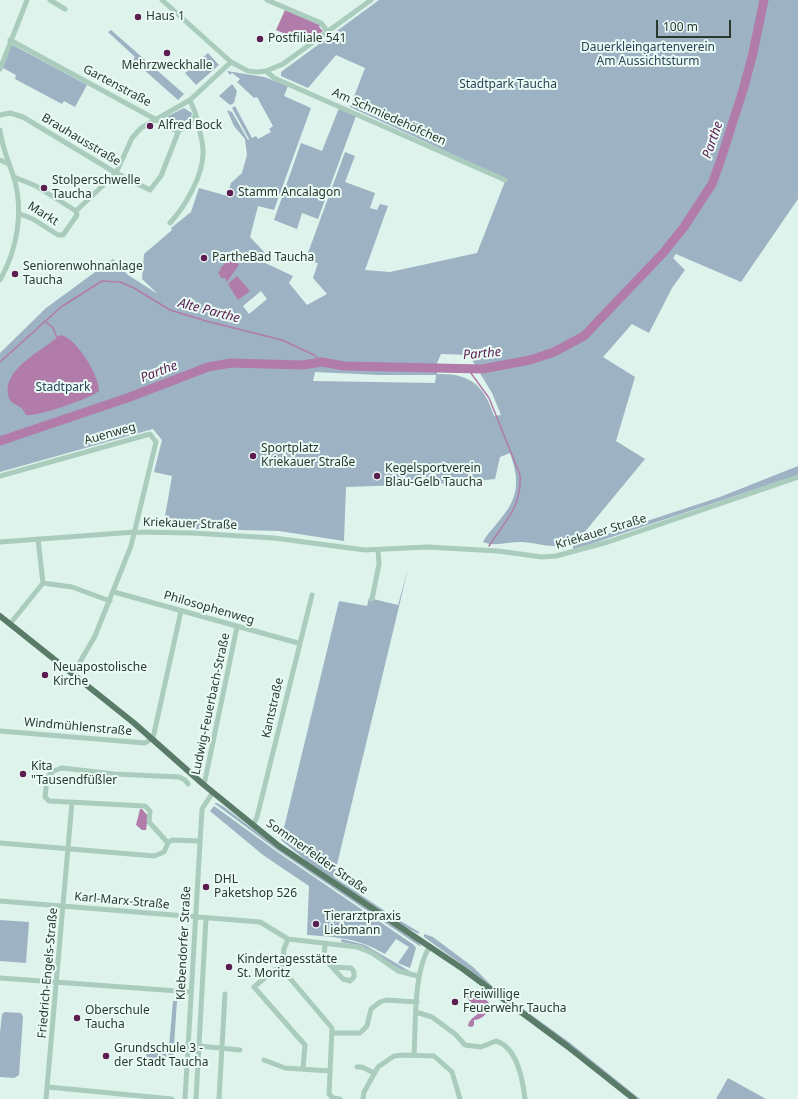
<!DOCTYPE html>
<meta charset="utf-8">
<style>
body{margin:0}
#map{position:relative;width:798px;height:1099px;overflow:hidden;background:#def3eb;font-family:"Noto Sans",sans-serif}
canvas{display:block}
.scale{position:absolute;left:656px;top:20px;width:75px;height:18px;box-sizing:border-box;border:2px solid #293930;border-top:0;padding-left:5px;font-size:12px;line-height:14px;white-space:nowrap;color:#293930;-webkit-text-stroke:3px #eafaf5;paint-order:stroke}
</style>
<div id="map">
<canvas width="798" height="1099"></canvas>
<div class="scale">100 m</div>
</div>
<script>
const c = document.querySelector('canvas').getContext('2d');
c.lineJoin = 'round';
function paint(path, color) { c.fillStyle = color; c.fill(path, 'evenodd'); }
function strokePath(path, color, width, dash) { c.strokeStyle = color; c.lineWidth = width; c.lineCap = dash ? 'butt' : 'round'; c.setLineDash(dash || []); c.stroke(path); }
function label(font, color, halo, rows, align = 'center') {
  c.font = font + ' "Noto Sans",sans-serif'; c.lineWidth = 4; c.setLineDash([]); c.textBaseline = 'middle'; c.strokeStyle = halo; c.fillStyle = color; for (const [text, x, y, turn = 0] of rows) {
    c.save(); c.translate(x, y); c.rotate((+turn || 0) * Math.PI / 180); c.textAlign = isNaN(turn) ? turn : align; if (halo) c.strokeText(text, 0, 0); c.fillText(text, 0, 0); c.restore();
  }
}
const green = new Path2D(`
 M379,0H798V199L741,282L676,254L673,258L685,270L672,288L649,333L632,324L603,357L635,377L616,441L645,459L574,545L720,497L798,466V475L573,550V545C567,543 561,546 555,546C543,546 532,542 520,542C509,542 494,547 483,542C486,535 493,529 498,522C519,498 520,482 510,453L500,457L495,479L459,483L346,487L344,541L279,531L163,528L172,476L154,472L162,440L153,429L0,472V353L46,308L113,259L128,275L158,294L142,279L144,254L172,230L171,228L191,212L199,188L231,197L233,191L229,189L231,183L242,173L247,155L245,139L234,126L227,110L232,112L248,140L249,139L232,108L235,106L252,138L256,136L258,139L271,132L269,129L273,126L257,97L254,98L237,82L240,79L232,73L230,75L227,71L264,77L288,86L284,96L311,108L274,210L258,206L250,237L266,254L263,262L293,276L289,283L307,305L327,294L313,278L318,263L305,261L345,152L355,156L345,182L375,193L370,208L377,210L380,204L388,206L365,270L390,272L477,253L506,179L350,107L365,68L336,55L308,88L281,76V72ZM261,291L267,299L249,314L243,306ZM441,354L469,355L492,393L501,415L494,416C484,385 470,373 437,374V363ZM315,372L379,375H436L435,383L313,381Z
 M111,30L184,94L178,100L133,60L135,57L108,32Z
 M11,44L87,85L75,107L64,101L62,104L15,79L16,75L3,68Z
 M208,53L219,65L196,85L185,73Z
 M232,84L237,91L234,103L230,105L219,96Z
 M184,108L192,113L191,117L176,127L164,118Z
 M339,108L356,116L318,219L302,213L297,229L274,220L301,143L322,151Z
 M408,569L334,877L394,917L419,932V934L403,926L307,861L281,840L339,601L367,606L369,598L398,605Z
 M214,803H217L224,807L278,848L419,943L421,947L277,850Z
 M214,806L276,851L414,945L416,948L410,968L398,963L409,947L396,939L385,954C358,938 337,937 307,935L309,886L263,855L210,811Z
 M0,920L29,922L26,963L0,961Z
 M424,934L433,937L473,967L494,988L569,1042L640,1099H638L475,974L424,937Z
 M342,939L365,945L411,972L403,971L362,946L341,942Z
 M173,1001H177L173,1060L168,1059Z
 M5,1012L21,1013L23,1017L19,1075L14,1078L0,1077V1033L2,1014Z
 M147,1046L167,1047L166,1059L146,1058Z
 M728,1078L766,1099H716Z`);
const water = new Path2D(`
 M285,10L320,25L319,27L323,31L307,43L276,30Z
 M233,257L239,265L227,282L225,278H221L218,272L221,270L220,268Z
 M237,276L250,291L238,300L228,284Z
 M60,335C76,337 99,375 99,391C92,398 37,417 26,415C25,413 23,409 21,408C17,404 11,404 9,398C0,369 43,351 60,335Z
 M140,809H142L148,816L146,830H142L136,825Z
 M469,991H472C477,997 485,997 489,1003C488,1013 484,1019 474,1020V1025L472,1027L468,1026C469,1017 478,1017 481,1009L477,1003C471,1004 469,1002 467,996Z`);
const stream = new Path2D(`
 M45,321L53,328L57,338
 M0,362L61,307L102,281L120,282L134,288L170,310L206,321L282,340L314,355L322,362
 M468,369L489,398L520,475C522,507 505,521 489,546`);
const river = new Path2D(`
 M0,441L130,397L208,367L231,363L302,365L322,362L344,366L482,369L530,360L554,352L584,336L664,252L684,227L712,184L720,162L744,87L753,53L764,0`);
const minor = new Path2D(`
 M50,0L65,9
 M162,0L231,62L248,71L257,72L266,71L283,64L371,0
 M267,0L321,23L328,32
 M10,40L175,130C184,131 191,122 196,115L190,100
 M0,69L27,0
 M266,71L274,78L505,180
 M0,115L10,113L23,117L116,173L150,190L161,176L179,130
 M0,130C2,148 9,162 14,178C24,212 17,250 0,280
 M0,160L9,164
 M14,177L36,186L76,211L77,215L63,235H58L33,219L20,214
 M76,211L116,173L132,138L141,128L190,100L231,62
 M170,223C185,207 204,174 203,151C203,140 198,126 196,115
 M0,476L150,434L156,442L131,546L95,636L73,674
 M0,542L135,532L192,533L274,538L365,550L427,547L498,551L542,557L556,556L608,542L798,477
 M43,583L72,587L110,601
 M114,592L298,643
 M372,599L379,564L378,550
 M10,624L43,583L38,539
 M0,731L145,743L153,738L181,611
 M204,785L237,627
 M253,825L257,817L312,595
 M0,843L154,856L164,852L168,843L172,840L199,841
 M168,843L149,822L150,811L145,806L49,801L45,797L47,778L53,771L62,768L114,774L179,777L185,780L188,784
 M0,901L260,922L288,939L357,947L372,953L398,971L418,976
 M288,939L284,949L282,969L332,1028L329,1094L333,1098L340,1099
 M325,943L324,958L343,979L350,981L354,977V972L351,968L332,967
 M282,969L274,970L254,987L305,1045L303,1069
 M0,978L191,992
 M416,1012L432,1017L455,1034L465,1045L481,1047L496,1041C517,1047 523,1081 525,1099
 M333,1033H360L367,1026L371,1009L380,1002L386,1000L417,1002
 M199,1046L240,1050
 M414,1055C416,1024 413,972 430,946
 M264,1060L285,1068L330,1071
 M357,1067H362L374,1073
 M48,1087L172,1099
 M46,1099L72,802
 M185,1099L202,809L213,792
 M196,1099L206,918
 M219,1099L225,994
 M363,1099L364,1092L378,1067L394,1056L402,1055L434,1056L452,1072L460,1099`);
const major = new Path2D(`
 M0,616L134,723L204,785L279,846L463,969L567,1046L634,1099`);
const markers = [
 [138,17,4,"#5c1d51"],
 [260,39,4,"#5c1d51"],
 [167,53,4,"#5c1d51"],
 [150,126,4,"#5c1d51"],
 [44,188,4,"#5c1d51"],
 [230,193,4,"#5c1d51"],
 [204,258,4,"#5c1d51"],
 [15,274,4,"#5c1d51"],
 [253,456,4,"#5c1d51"],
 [377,476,4,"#5c1d51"],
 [45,675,4,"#5c1d51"],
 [23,774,4,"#5c1d51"],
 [206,887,4,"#5c1d51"],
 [316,924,4,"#5c1d51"],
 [229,967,4,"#5c1d51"],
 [455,1002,4,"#5c1d51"],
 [77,1018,4,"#5c1d51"],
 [106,1056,4,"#5c1d51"]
];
const poiNames = [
 ["Haus 1",146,17],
 ["Postfiliale 541",268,39],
 ["Mehrzweckhalle",167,66,"center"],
 ["Alfred Bock",158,126],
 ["Stolperschwelle",52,181],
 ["Taucha",52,195],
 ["Stamm Ancalagon",238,193],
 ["PartheBad Taucha",212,258],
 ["Seniorenwohnanlage",23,267],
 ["Taucha",23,281],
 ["Sportplatz",261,449],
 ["Kriekauer Straße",261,463],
 ["Kegelsportverein",385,469],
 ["Blau-Gelb Taucha",385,483],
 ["Neuapostolische",53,668],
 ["Kirche",53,682],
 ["Kita",31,767],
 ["\"Tausendfüßler",31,781],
 ["DHL",214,880],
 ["Paketshop 526",214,894],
 ["Tierarztpraxis",324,917],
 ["Liebmann",324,931],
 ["Kindertagesstätte",237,960],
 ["St. Moritz",237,974],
 ["Freiwillige",463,995],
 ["Feuerwehr Taucha",463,1009],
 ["Oberschule",85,1011],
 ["Taucha",85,1025],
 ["Grundschule 3 -",114,1049],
 ["der Stadt Taucha",114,1063]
];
const parkNames = [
 ["Dauerkleingartenverein",648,48],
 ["Am Aussichtsturm",648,62],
 ["Stadtpark Taucha",508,85],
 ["Stadtpark",63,388]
];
const streetNames = [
 ["Gartenstraße",117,86,28],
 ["Am Schmiedehöfchen",389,117,24],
 ["Brauhausstraße",81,140,31],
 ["Markt",43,214,32],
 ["Auenweg",110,434,-16],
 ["Kriekauer Straße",190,524,2],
 ["Kriekauer Straße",601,532,-17],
 ["Philosophenweg",209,608,16],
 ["Ludwig-Feuerbach-Straße",211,704,-78],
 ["Kantstraße",273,708,-77],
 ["Windmühlenstraße",78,727,5],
 ["Sommerfelder Straße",317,857,35],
 ["Karl-Marx-Straße",122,901,5],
 ["Klebendorfer Straße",184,943,-87],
 ["Friedrich-Engels-Straße",48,973,-85]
];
const waterNames = [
 ["Parthe",713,140,-71],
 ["Alte Parthe",209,311,15],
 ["Parthe",482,354,-5],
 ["Parthe",159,372,-21]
];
paint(green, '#9db2c3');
paint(water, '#b17ca9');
strokePath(stream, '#b17ca9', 1.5);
strokePath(river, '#b17ca9', 9);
strokePath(minor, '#a9ccbd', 5);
strokePath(major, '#5a7b68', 6);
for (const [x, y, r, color] of markers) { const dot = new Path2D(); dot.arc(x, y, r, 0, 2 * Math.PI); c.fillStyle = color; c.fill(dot); strokePath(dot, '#eafaf5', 1.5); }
label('12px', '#293930', '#eafaf5', poiNames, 'left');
label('12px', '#2c4358', '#eafaf5', parkNames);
label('12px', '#293930', '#eafaf5', streetNames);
label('italic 13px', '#5c1d51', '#eafaf5', waterNames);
</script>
